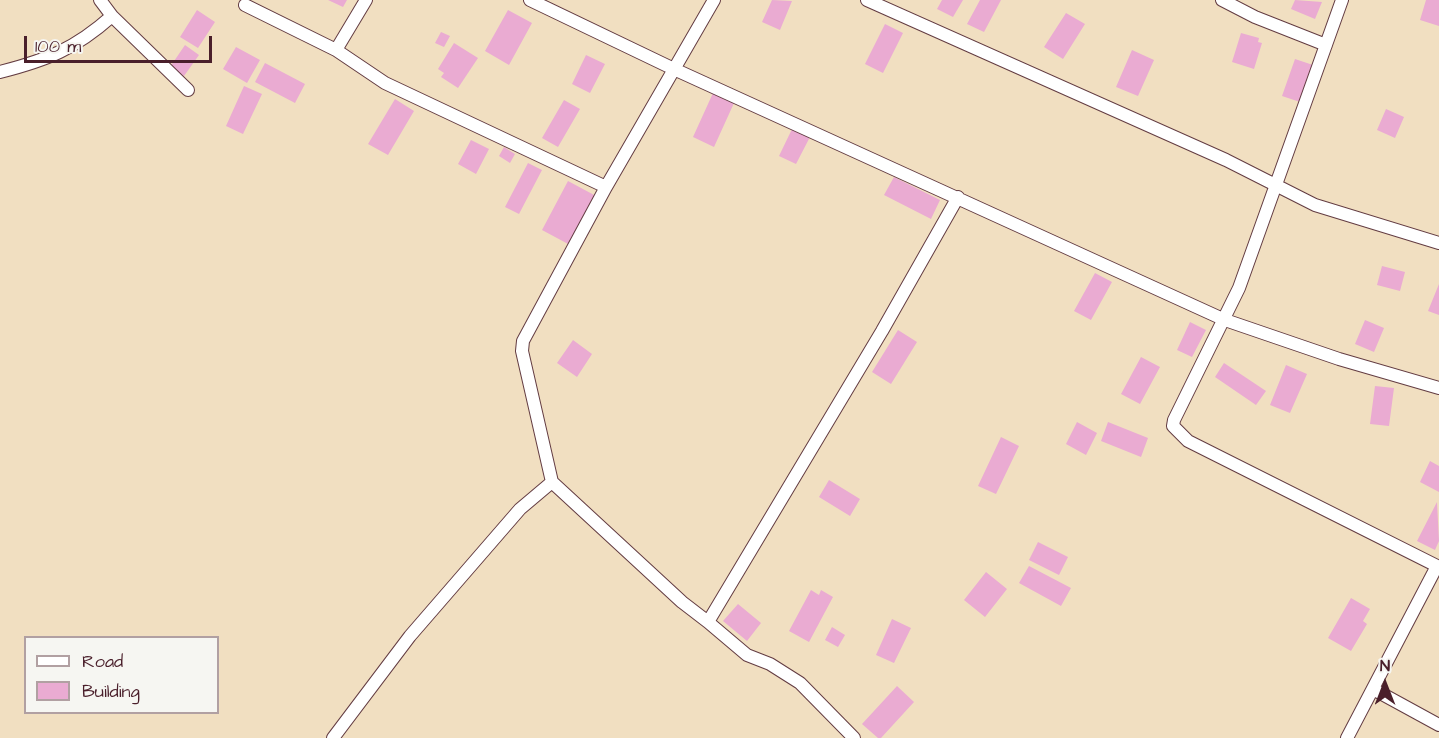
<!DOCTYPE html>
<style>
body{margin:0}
#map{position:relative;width:1439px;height:738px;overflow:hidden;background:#f1dfc1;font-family:"Architects Daughter",sans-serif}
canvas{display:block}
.legend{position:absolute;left:24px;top:636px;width:195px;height:78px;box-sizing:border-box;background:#f6f6f2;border:2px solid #b1a0a2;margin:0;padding:8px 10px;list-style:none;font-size:18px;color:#4a1f2b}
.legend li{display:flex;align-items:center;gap:12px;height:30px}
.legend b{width:30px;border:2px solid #b1a0a2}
.north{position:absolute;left:1355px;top:654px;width:60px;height:60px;-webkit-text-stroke:4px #f6f6f2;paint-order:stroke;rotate:0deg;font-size:16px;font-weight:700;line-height:24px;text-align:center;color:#4a1f2b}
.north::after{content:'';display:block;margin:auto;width:21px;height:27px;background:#4a1f2b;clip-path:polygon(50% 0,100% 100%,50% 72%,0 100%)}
.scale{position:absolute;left:24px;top:36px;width:188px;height:27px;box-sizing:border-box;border:3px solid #4a1f2b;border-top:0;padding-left:8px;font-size:18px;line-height:21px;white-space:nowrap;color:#4a1f2b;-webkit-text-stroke:4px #f6f6f2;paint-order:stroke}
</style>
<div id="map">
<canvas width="1439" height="738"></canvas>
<ul class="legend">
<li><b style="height:8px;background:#fff"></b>Road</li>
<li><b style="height:16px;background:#eaabd2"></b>Building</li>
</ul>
<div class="north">N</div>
<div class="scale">100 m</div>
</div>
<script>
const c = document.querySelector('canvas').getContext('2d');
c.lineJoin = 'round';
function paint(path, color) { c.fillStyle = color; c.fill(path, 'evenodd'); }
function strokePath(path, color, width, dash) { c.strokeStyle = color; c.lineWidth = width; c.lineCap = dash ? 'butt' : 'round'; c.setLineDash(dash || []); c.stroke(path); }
const building = new Path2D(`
 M328,0H347L343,7Z
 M772,0L792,1L780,30L762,22Z
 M942,0H963L953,17L937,9Z
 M980,0H1001L984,32L967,24Z
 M1295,0L1322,2L1315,19L1291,9Z
 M1426,0H1439V26L1420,20Z
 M197,10L215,22L198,48L180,37Z
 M508,10L532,23L509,65L485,51Z
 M1066,13L1085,24L1063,59L1044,47Z
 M885,24L903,33L883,73L865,64Z
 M441,32L450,36L444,47L435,43Z
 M1241,33L1259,38L1258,42L1262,43L1254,69L1232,62Z
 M454,43L478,58L458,88L441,77L444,73L438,69Z
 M185,45L199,55L184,76L170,67Z
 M236,47L260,60L247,83L223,69Z
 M1132,50L1154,60L1138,96L1116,87Z
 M586,55L605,64L590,93L572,84Z
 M1295,59L1313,65L1300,102L1282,96Z
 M265,63L305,84L295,103L255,82Z
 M244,86L262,94L243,134L226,126Z
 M713,93L734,103L714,147L693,137Z
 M395,99L414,111L388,155L368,144Z
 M564,100L580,109L558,147L542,138Z
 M1386,109L1404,117L1395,138L1377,130Z
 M793,127L811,135L796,164L779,156Z
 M471,140L489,149L476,174L458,164Z
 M504,147L515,154L510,163L499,156Z
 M528,163L542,170L519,214L505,207Z
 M894,177L940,200L931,219L884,195Z
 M568,181L596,196L570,245L542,230Z
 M1382,266L1405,272L1400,291L1377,285Z
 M1095,273L1112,282L1091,320L1074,311Z
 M1439,284V315L1428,311Z
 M1365,320L1384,328L1374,352L1355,344Z
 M1190,322L1206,330L1192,357L1177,350Z
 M898,330L917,342L891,384L872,372Z
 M573,340L592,354L577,377L557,363Z
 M1141,357L1160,367L1140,404L1121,394Z
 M1224,363L1266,391L1256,405L1215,377Z
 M1286,365L1307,374L1290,413L1270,405Z
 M1375,386L1394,388L1389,426L1370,424Z
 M1077,422L1097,433L1086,455L1066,444Z
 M1108,422L1148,438L1141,457L1101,441Z
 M1001,437L1019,446L996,494L978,486Z
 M1430,461L1439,466V492L1420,482Z
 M829,480L860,499L850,516L819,497Z
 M1437,502L1439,541L1435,550L1417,541Z
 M1038,542L1068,557L1059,575L1029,560Z
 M1029,566L1071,588L1061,606L1019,583Z
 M986,572L1007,589L985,617L964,600Z
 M811,590L819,595L821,590L833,597L809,642L789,631Z
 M1351,598L1370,609L1363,621L1367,624L1351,651L1328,638Z
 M738,604L761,623L747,641L723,621Z
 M892,619L911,628L894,663L876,655Z
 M832,627L845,635L838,647L825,640Z
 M897,686L914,702L881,738H878L862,724Z`);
const minor = new Path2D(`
 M100,0L112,16L188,90
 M530,0L676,70L1225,320L1339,359L1439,388
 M867,0L1226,160L1315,205L1439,243
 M1222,0L1255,17L1326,45
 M1342,0L1239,288L1174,420L1173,426L1188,441L1439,567
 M245,5L336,50L385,83L606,187L714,0
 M336,50L366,0
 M0,72C47,60 75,49 112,16
 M552,482L682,602L708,622L882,331L958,197
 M708,622L747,655L770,664L800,683L854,738
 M1373,689L1439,725
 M333,738L410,636L520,509L552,482L522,351L523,341L606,187
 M1347,738L1437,566`);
paint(building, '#eaabd2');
strokePath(minor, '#633c42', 14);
strokePath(minor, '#fff', 12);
</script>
